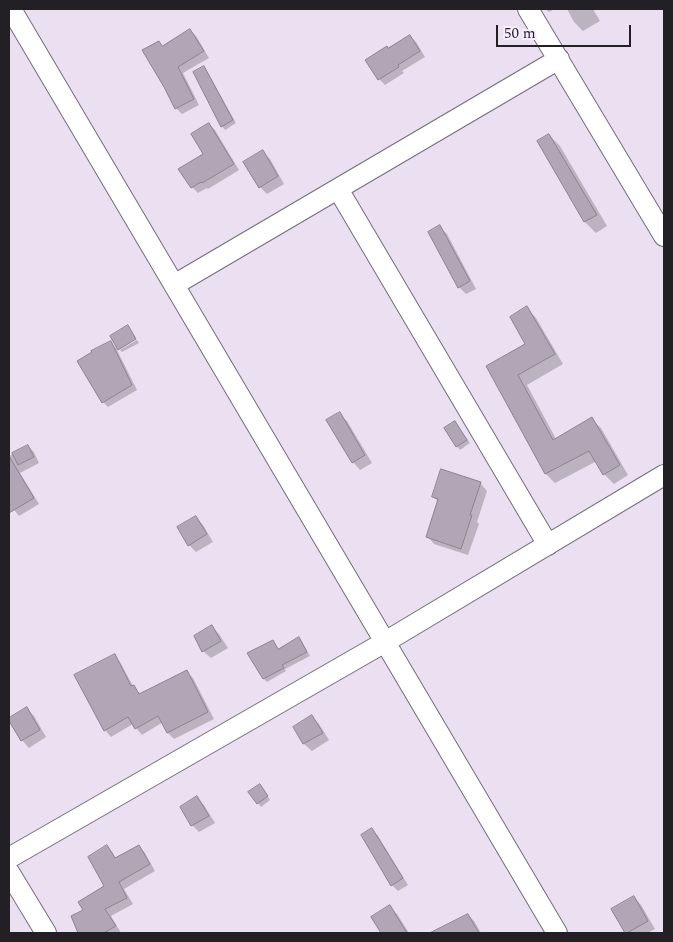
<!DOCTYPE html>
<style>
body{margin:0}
#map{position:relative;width:673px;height:942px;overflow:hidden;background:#eae0f1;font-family:Spectral,serif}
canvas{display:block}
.frame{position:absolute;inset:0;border:10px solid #221f25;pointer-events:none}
.scale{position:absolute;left:496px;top:25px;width:135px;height:22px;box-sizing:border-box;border:2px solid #221f25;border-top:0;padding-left:6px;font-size:15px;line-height:18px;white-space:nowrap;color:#221f25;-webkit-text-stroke:4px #f7edfe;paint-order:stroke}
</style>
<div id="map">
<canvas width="673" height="942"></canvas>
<div class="frame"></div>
<div class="scale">50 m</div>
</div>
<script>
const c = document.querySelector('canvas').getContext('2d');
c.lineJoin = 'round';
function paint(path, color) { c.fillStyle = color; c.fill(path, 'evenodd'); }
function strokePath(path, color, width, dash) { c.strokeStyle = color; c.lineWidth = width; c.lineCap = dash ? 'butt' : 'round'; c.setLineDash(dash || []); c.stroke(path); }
const shadow = new Path2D(`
 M545,9H555L549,12Z
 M567,9H593L600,21L583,31L574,22Z
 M190,30L196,36L209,58L183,73L199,105L182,114L176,108L163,47Z
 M410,36L416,42L425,57L402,71L404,73L385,85L379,79L367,60Z
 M207,71L236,123L225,130L222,126Z
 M209,124L215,130L239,170L208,189L207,188L198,193L192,187L205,154Z
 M549,135L560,146L607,226L596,233L585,222L538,142Z
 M263,152L270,159L284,184L267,194L260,187Z
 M440,227L447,234L476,289L466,294L459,287Z
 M527,308L536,318L563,364L527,385L556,439L591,419L601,428L628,475L614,484L604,474L597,461L555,483L546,474L487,367L527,345Z
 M137,340L139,343L122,352L120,350Z
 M110,342L116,348L137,390L108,407L103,402Z
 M339,414L347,421L372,463L360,470L353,462Z
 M455,422L470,443L460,450L457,446Z
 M28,446L34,452L39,463L20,473L39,504L19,516L11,506L9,508V456Z
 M480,483L487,491L477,522L479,524L468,555L434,544L427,536L439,502L433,497Z
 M196,518L203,525L213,542L196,552L189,545Z
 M212,627L219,634L228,648L211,658L203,651Z
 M299,639L302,642L310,656L285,669L286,671L267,682L264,679L249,654L273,641L279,650Z
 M114,655L120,662L133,686L141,695L187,672L193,678L214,719L174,739L168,733L163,722L142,735L133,724L111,737L105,730Z
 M27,709L34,716L46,737L29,748L22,740Z
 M312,717L319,724L329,740L312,751L304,744L295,727Z
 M263,789L270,800L261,807L250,792Z
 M197,798L204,805L215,823L199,832L192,825Z
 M372,830L378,836L408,885L398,891L392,885Z
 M139,846L145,853L155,871L124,889L133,904L111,916L121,933H79L72,916L85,911L106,887V847L113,853L116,859Z
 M634,897L641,905L655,929L647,933H627L613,910Z
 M390,907L397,914L409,933H382L373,917Z
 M468,915L474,921L481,933H445Z`);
const building = new Path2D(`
 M190,29L204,51L178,67L194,99L175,109L164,87L142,50L159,41L162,46Z
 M410,35L420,51L398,65L399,67L378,80L365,60L387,46L388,48Z
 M204,66L233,120L221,127L193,72Z
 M209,123L234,164L202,183L201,182L191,188L178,169L203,154L191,134Z
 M549,134L597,215L584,222L537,141Z
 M263,150L278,176L259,188L243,162Z
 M440,225L470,281L458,288L428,232Z
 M527,306L555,354L518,375L553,440L592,417L620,465L603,475L589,451L545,474L486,366L525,344L510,317Z
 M128,325L136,339L118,350L110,336Z
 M111,341L132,385L102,403L77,361L92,352L91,351Z
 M340,412L365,455L352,463L326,420Z
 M455,421L467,440L456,447L444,428Z
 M28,445L34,457L18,465L12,453Z
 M9,456L34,498L9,513Z
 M441,469L481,482L470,515H472L461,549L426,537L438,499L432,497Z
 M196,516L207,534L188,546L177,527Z
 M212,625L221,641L202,652L194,636Z
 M299,637L307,652L282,665L284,668L263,679L247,653L273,640L278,649Z
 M115,654L131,686L134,685L139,694L187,670L208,712L167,733L158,716L135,729L128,717L104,731L74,675Z
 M27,707L40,730L21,741L9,721V718Z
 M312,715L323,733L303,744L293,727Z
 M260,784L268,796L257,804L248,792Z
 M197,796L209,816L191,826L180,807Z
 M372,828L403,878L391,886L361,835Z
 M107,845L115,858L139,845L150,864L119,882L127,898L105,909L116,926L104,933H78L71,916L83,910L78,902L104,886L88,857Z
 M634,896L648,921L627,933H625L611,909Z
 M390,905L407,933H381L371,917Z
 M468,914L479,933H430Z`);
const minor = new Path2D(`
 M11,9L557,933
 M528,9L664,236
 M338,189L548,545
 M174,285L559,59
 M9,858L385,642L664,475
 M9,872L46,933`);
paint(shadow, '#0003');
paint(building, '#b0a6b6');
strokePath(building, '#8c8292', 1);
strokePath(minor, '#756c7b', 22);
strokePath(minor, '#fff', 20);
</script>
